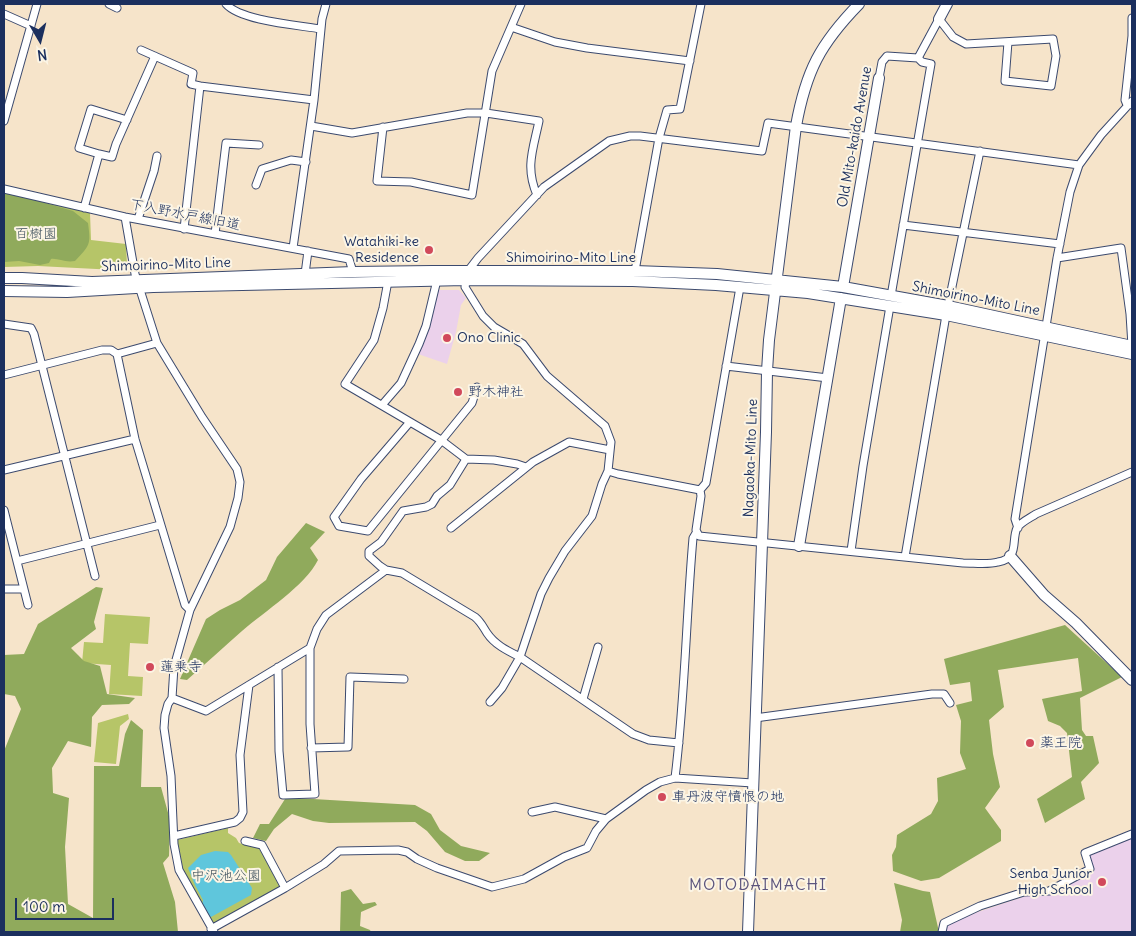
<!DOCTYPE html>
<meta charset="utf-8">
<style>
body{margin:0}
#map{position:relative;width:1136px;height:936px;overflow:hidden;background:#f6e4ca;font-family:Delius,sans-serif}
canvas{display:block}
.frame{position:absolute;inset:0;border:5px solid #1b2f5e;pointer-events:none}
.north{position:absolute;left:15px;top:15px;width:50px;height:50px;-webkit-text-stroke:4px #fcf5e5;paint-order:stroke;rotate:172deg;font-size:14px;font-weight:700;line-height:20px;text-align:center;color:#1b2f5e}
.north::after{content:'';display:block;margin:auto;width:18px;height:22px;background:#1b2f5e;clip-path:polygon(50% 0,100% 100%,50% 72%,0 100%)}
.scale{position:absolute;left:15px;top:898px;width:99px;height:22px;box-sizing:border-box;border:2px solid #1b2f5e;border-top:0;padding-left:6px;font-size:15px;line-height:18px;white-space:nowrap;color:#1b2f5e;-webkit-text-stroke:4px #fcf5e5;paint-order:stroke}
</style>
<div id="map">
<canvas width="1136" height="936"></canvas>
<div class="frame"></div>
<div class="north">N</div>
<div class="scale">100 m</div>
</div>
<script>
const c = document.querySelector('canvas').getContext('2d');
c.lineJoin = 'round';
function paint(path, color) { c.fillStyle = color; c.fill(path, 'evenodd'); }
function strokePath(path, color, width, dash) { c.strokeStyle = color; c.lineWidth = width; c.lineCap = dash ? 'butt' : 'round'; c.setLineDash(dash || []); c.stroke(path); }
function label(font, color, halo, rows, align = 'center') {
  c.font = font + ' Delius,"Klee One",sans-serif'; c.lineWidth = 4; c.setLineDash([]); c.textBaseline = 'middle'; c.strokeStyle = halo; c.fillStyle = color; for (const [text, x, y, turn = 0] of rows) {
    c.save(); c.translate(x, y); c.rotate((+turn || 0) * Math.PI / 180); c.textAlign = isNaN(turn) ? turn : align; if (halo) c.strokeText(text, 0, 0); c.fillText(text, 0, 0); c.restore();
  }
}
const built = new Path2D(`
 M438,290H459L466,298L461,305L456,332L447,364L418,354Z
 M1132,837V932H945L948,924L978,912L1029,895L1049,893L1093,870L1089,854Z`);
const green = new Path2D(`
 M4,193L90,213L91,240L126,244L127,265L116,270L38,266L4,267Z
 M105,614L150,617L148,644L130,643L128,676L143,677L142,696L109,694L111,665L82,663L84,642L103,643Z
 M128,714L129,719L120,726L116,764L94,762L98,723Z
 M228,828V833L236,838L239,843L259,848L280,885L279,888L215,923L210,922L183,869L177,840Z`);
const forest = new Path2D(`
 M4,193L28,198L73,211L88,223C91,245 90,245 75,261C65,263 58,258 51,259L49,263L40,265L19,261L4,262Z
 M306,523L325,532L310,548L318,560C305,586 265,611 242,631C224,647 206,663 187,680L180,679L206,619L220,610L240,600L266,580L277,557Z
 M96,587L103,588L94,622L96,629L71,648L84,661L100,666L107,694L135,698L129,704L102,705L92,717L91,747L68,741L52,768L53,793L69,798L65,847L68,904L93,918L94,766H119L125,734L131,720L143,730L141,787H161L170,820L169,856L163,863L175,902L178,932H4V751L21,709L15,696L4,694V655L24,654L38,624Z
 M1065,625L1122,677L1080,698L1082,730L1086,736H1093L1099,763L1081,782L1085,799L1045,823L1037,799L1072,777L1067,733L1060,726L1048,721L1042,699L1082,691L1078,658L998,670L1004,707L989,720L993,754L1000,787L985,808L1001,830V841L939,878L921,881L893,871L892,855L896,847L897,835L931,814L938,801L937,778L966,769L960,753L961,721L956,705L972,701L970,682L950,685L944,659Z
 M285,799H313L415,805L431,814L440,830L461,846L490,853L479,861H465L445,852L427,831L415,822L329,823L313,821L292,814L274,829L266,841L253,838L260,824H269Z
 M894,883L923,891L930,892L939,932H900L902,920Z
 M351,889L363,904L375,902L377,905L361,912L360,926L370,930L371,932H340L341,892Z`);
const water = new Path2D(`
 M215,851L228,852L231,855L252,888L251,895L211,917L209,916L202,905L203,900L195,885L188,868L201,855Z`);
const street = new Path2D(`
 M109,4L117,8
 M226,4C241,21 297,25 321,29
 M4,14L31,26
 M511,27L555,42L587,48L690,61
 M141,50L193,73L191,84L200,86
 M879,78L882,62L887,56L918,58L939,19L953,37L966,44L1053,39L1056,56L1051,86L1005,81L1008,42
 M1129,105H1127L1125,100L1132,36V18
 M4,121L37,4
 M311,126L352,133L467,113H486L539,121C533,150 525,167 537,195
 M383,127L377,181L411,182L472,195L492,71L521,4
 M99,154L79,148L91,109L127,120
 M1079,165L768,123L762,151L640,136H630L609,141L544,187L478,258L468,271L465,287L483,316L494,327L523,344L547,376L605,426L611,442L608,471L618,474L700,490L701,496L696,530L699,536L963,563C975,563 988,565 998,562C1020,558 1011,541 1017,528C1021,522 1030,518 1036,514L1132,472
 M256,185L262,169L291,160L306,162
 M4,189L125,217L349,259L353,272
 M84,208L99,154L112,157L116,144L155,56
 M125,217L135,274L157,343L202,417L237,469L240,482L238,498L230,527L190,610L174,667L172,698L168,704L165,715L164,728L171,776L174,844L179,870L214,932
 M138,219L154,171L157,156
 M903,225L1060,244
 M184,229L200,86L314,100
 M215,234L226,143L259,145
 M293,248L314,100L322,19L326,4
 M1057,258L1121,248L1130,314L1132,346
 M635,271L659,138L667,110L680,109L701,4
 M305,274L308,251
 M388,281L383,308L374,340L345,384L441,440L466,459L494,460L517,464L526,467
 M891,296L931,64L922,62L918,58
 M948,306L980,151
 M4,324L31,328L34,334L95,576
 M117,354L157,343
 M726,366L828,378
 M4,375L102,350H111L117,354L135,439L185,605L190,610
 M382,405L401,383L419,344L426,326L437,280
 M410,422L361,479L334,517L339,526L368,531L472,403L477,387
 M466,459L450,485L437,496L432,504L426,507L403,511L381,542L369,551V556L380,566L386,570L402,573L475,617C481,622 483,627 487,633C495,645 508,651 520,657L633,734L649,740L679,743
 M4,470L135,439
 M700,490L706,483L740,287
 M4,510L28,605
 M451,528L533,462L569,442L610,450
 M1018,528L1015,519L1057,258L1070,192L1079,165L1101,135L1132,101
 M851,551L863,466L890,306
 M905,557L946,315
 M17,561L160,525
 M4,589H23
 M278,667L279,751L283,795L315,794L310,724V648L317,629L326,615L386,570
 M172,698L206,711L310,648
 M583,699L598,647
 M490,702L502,688L520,657L541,594L549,578L565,551L592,516L602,484L608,471
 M755,718L932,694H944L950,703
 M311,748L348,747L350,677L404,679
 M675,778C685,698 686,618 693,538L696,533
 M532,812L555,807L606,819
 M174,836L235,822L240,818L243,812L240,755L249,685
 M245,841L262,845L285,888
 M211,929L285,888L324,864L339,851L398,850L407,852L417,859L437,868L492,887L524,879L564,857L587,848L596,831L606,819L646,790L660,782L675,778L753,783
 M942,932L944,923L980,906L1024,892L1049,891L1090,869L1085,853L1132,834`);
const secondary = new Path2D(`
 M939,19L947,4
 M4,278H22L92,282L353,272L432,271H635L717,274L843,287L948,306L1132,346
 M843,287L879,78
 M4,291L67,292L153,287L465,280L633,281L716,285L808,293L946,315L1132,354
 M799,546L841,298
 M1010,556L1044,595L1076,623L1132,680
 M748,932L766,432L767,371L769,340L796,126C806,71 820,44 859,4`);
const markers = [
 [429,250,5,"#d1495b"],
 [447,338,5,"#d1495b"],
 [458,392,5,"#d1495b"],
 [150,667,5,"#d1495b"],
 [1030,743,5,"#d1495b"],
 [662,797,5,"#d1495b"],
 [1102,882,5,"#d1495b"]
];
const streetNames = [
 ["Old Mito-kaido Avenue",855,137,-80],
 ["下入野水戸線旧道",185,215,11],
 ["Shimoirino-Mito Line",571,258],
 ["Shimoirino-Mito Line",166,265,-2],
 ["Shimoirino-Mito Line",976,299,11],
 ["Nagaoka-Mito Line",751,458,-88]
];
const parkNames = [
 ["百樹園",36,234],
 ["中沢池公園",226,876]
];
const poiNames = [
 ["Watahiki-ke",419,242,"right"],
 ["Residence",419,258,"right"],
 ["Ono Clinic",457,338],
 ["野木神社",468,392],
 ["蓮乗寺",160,667],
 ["薬王院",1040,743],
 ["車丹波守憤恨の地",672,797],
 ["Senba Junior",1092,874,"right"],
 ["High School",1092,890,"right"]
];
const quarterNames = [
 ["MOTODAIMACHI",758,885]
];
paint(built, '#ebd1eb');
paint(green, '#b6c568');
paint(forest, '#90aa5c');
paint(water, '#5fc6dc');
strokePath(street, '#3c4a6e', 9);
strokePath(secondary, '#3c4a6e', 12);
strokePath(street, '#fff', 7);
strokePath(secondary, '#fff', 10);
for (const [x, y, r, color] of markers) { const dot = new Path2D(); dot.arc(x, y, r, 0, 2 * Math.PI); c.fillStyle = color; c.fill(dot); strokePath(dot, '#fcf5e5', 2); }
label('14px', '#1b2f5e', '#fcf5e5', streetNames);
label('14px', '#425460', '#fcf5e5', parkNames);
label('14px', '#1b2f5e', '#fcf5e5', poiNames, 'left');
c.letterSpacing = '1px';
label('16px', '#5b547d', '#fcf5e5', quarterNames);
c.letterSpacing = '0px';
</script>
